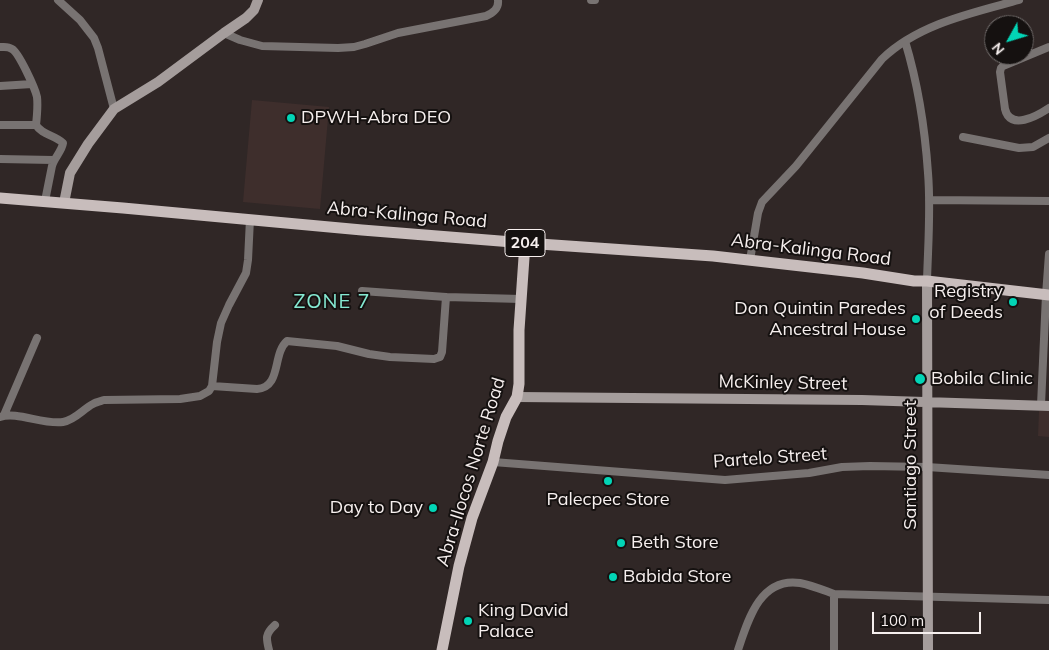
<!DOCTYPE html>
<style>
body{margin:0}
#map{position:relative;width:1049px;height:650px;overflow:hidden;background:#302726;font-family:Mulish,sans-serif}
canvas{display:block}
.north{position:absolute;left:984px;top:15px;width:50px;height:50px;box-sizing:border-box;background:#151110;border:1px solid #6f6a69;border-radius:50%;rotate:231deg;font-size:14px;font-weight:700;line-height:20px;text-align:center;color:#f6efee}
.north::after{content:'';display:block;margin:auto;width:18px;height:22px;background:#02d5b6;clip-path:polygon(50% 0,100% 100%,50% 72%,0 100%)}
.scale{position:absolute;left:872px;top:612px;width:109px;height:22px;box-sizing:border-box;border:2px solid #f6efee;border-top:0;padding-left:6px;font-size:15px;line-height:18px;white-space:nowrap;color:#f6efee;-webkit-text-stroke:4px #151110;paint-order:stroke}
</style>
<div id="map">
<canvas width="1049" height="650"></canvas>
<div class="north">N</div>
<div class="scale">100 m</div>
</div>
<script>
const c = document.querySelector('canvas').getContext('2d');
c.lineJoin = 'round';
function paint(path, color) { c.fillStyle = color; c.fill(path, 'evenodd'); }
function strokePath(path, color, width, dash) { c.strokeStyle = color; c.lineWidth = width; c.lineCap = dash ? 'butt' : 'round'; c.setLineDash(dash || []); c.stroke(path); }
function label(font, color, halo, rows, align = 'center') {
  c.font = font + ' Mulish,sans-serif'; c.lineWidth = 4; c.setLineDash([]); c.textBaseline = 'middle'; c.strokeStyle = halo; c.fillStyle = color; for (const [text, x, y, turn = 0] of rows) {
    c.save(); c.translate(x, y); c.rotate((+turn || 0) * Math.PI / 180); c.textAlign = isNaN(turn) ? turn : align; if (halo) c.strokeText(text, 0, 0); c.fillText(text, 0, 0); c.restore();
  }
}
const built = new Path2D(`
 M252,100L329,107L320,209L243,202Z
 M1039,411H1049V437L1038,436Z`);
const street = new Path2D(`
 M58,0L80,20L94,38L98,48L114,109
 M591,0H595
 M224,33L240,40L262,46L338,48L354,47L365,44L398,33L486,16C493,13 499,9 498,0
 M905,41C918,84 925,129 928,173C931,209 928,245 927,281
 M0,47C4,47 8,46 12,49C19,53 35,88 37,97C38,106 37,116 36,125C42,135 55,135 63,143C62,151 54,158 52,166L45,201
 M1049,47L1003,66L1001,68L1000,72L1005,109C1010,131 1037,116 1049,108
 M0,86L32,84
 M0,125H36
 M963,137L1019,148L1033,147L1049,138
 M0,159L53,160
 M929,200L1049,201
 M750,260L758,213L762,202L796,166L882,59C918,24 972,13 1019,0
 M362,291L446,297L521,299
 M212,386L257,389C282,387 272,354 287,341L337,346L369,354L390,357L434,359L440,357L442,352L446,297
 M1041,405L1046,295L1049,254
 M4,415L37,338
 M0,417C17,411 43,425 63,422C75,420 83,409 93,404C96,402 101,401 104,400L180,399L200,396L209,391L212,386L217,342L221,323L229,305L246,273L248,260L250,219
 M493,462L725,480L809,473L842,467L870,466L927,467L1049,475
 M834,594V650
 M269,650C266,638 265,634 275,625
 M738,650C748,620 760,577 800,583C811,585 823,590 834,594L1049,600`);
const secondary = new Path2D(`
 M64,203L70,173L88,144L114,109L158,82L224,33L246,18L254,10L258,0
 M927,281L928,650
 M517,397L862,400L1049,406`);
const primary = new Path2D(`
 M0,198L123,208L362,230L525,243L713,256L863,273L914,281H927L1049,295
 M442,650L459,566L472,518L493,462L498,441L506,417L517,397L519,384V330L525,243`);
const markers = [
 [291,118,5,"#02d5b6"],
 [1013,302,5,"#02d5b6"],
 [916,319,5,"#02d5b6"],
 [920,379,6,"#02d5b6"],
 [608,481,5,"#02d5b6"],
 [433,508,5,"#02d5b6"],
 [621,543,5,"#02d5b6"],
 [613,577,5,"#02d5b6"],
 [468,621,5,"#02d5b6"]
];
const shields = [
 [525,243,40]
];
const shieldNames = [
 ["204",525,243]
];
const poiNames = [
 ["DPWH-Abra DEO",301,118],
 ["Registry",1003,292,"right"],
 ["of Deeds",1003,313,"right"],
 ["Don Quintin Paredes",906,309,"right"],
 ["Ancestral House",906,330,"right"],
 ["Bobila Clinic",931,379],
 ["Palecpec Store",608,500,"center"],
 ["Day to Day",423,508,"right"],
 ["Beth Store",631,543],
 ["Babida Store",623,577],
 ["King David",478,611],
 ["Palace",478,632]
];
const streetNames = [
 ["Abra-Kalinga Road",407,215,5],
 ["Abra-Kalinga Road",811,250,7],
 ["McKinley Street",783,383,1],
 ["Partelo Street",770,458,-4],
 ["Santiago Street",911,465,-90],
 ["Abra-Ilocos Norte Road",471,472,-73]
];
const quarterNames = [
 ["ZONE 7",332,302]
];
paint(built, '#3e2e2c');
strokePath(street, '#787372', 8);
strokePath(secondary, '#a59d9c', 10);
strokePath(primary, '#c8bdbc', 11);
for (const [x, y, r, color] of markers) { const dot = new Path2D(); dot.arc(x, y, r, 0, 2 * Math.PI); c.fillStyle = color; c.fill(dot); strokePath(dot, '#151110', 2); }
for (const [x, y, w] of shields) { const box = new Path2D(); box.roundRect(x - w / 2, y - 13.5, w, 27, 4); c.fillStyle = '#151110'; c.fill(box); strokePath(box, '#f6efee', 1); }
label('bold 16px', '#f6efee', null, shieldNames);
label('18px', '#f6efee', '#151110', poiNames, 'left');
label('18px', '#f6efee', '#151110', streetNames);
c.letterSpacing = '1px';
label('20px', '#85e9d2', '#151110', quarterNames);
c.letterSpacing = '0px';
</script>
